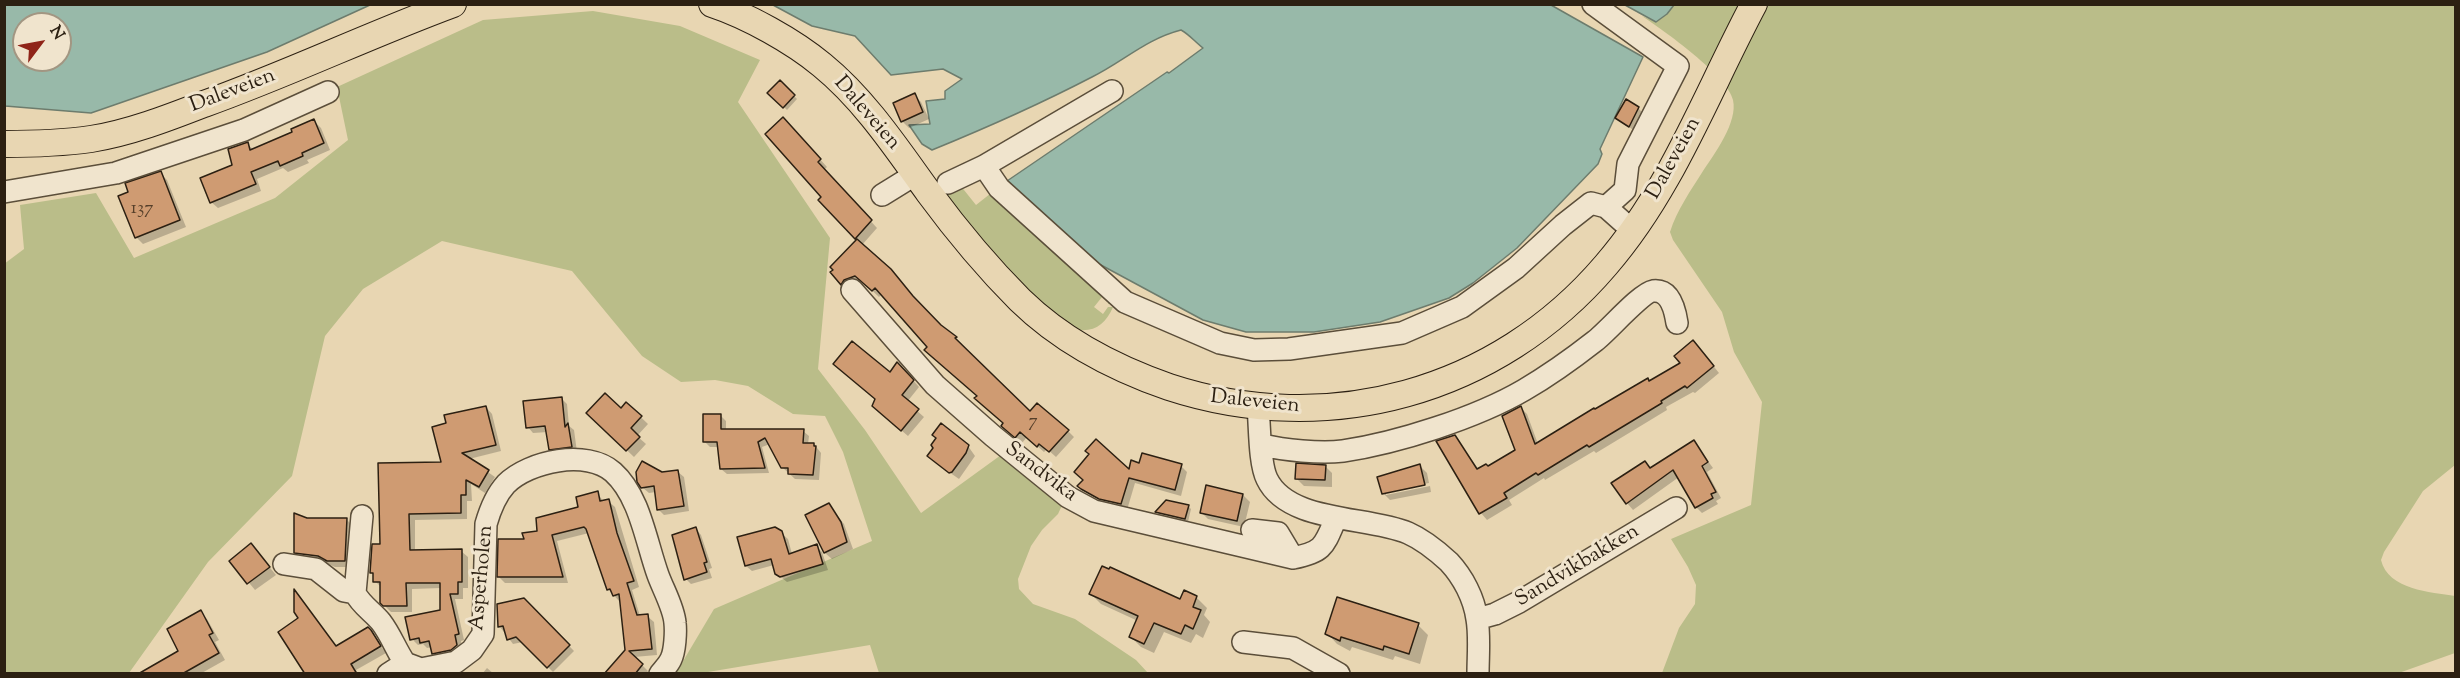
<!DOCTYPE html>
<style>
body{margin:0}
#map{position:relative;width:2460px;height:678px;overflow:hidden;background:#e8d6b2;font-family:"Sorts Mill Goudy",serif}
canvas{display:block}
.frame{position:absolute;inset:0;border:6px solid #2c2012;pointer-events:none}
.north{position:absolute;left:12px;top:12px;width:60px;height:60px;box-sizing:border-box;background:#f0e4cd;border:2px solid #a29682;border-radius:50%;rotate:58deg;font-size:16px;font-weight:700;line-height:24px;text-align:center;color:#2c2012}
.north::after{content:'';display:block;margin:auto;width:21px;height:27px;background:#8f2418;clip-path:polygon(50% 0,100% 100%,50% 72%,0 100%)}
</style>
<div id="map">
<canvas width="2460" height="678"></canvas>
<div class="frame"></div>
<div class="north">N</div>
</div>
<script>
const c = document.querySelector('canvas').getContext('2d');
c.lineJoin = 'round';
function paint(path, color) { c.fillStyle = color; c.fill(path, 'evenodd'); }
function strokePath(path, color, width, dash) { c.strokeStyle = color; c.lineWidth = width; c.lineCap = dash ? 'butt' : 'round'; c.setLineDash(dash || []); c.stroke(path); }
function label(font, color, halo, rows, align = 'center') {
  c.font = font + ' "Sorts Mill Goudy",serif'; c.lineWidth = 6; c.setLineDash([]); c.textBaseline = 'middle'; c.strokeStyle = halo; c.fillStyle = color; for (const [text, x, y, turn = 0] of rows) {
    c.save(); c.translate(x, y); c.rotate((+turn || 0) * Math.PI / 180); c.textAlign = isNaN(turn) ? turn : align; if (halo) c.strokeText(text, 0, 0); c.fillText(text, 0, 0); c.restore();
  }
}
const green = new Path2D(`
 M1674,4L2455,5V465L2423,491L2384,552L2381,560C2388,590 2431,592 2455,596V653L2396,674L1662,673L1679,628L1695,604L1696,585L1688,567L1671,539L1751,505L1762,402L1734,352L1722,312L1673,240L1670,232C1677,210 1691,190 1703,171C1715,153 1738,122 1733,100C1728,76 1663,30 1642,16L1656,22L1667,14Z
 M593,11L680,26L760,60L738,102L830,238L818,369L865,430L921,513L1001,455L1064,501L1058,514L1042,530L1031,546L1018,579L1019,589L1033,604L1075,619L1136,660L1148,673H879L870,645L702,673H676L714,609L872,541L843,452L825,416L793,414L748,386L715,380L681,382L642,356L572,271L442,241L363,289L325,336L292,476L208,562L129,673L5,674L4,264L24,249L20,205L96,193L134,258L275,198L348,140L337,87L483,20Z
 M960,185L976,205L995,190L1113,303L1108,304V301L1102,297L1094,307L1103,314L1108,307H1113C1106,323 1096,332 1078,330C1071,329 1062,319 1055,314C1013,282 981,241 949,199L946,194Z`);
const water = new Path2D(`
 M4,5L5,4L370,5L267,52L91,113L5,106ZM24,24H60V60H24Z
 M773,5H1551L1643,57L1600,149L1602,154L1598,164L1517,248L1473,283L1449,298L1380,322L1314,332H1246L1203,320L1075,251L1007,181L1167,72L1169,73L1203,48C1195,42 1190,35 1181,30C1146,39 1124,61 1092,77C1040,104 986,128 932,150L922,144L909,125L930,124L926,101L945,99V91L962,79L943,69L891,75L855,36L812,26Z
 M1625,5H1674L1667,14L1656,22Z`);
const shadow = new Path2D(`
 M780,82L797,99L787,110L770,93Z
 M914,95L921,102L929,119L909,128L902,121Z
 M1638,108L1645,115L1636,132L1617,118Z
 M314,121L321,128L330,150L307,160L309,163L288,172L283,168L257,179L261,191L218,208L211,202L247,144L254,150L294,133Z
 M790,126L827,167L824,170L877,228L862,245L941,327L956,338L962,344L961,346L1030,413L1068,431L1074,437L1056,457L1047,449L1044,452L1027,437L1022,443L1009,432L1004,424L929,347L882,294L879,297L863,282L851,286L848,290L842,284L858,240L820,200L824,197Z
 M160,173L167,180L186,227L143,244L136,237Z
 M1699,348L1719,373L1695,393L1693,392L1666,407L1667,410L1596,453L1594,451L1545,480L1544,478L1509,500L1512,505L1487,520L1481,513L1438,442L1455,436L1479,470L1488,468L1517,450L1521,408L1527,414L1538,444L1682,364Z
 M904,370L919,387L907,402L924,417L908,436L881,413L877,399L890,374Z
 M561,398L567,404L569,426L574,430L577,452L556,455L550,449L548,432L533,433L528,427Z
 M627,404L648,424L637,436L646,444L634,457L588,413L621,410Z
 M486,407L492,414L501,451L469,459L495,477L485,493L471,484L472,501H467V519L415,520V551H461L468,557V588H463V599H455L464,640L461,641L463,652L440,659L433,653L432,647L427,648L423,644L418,645L412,639L441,611V588L412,589V612H391L382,603V588L375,581V576L371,572L382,546L443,464L447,424Z
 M720,415L726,421V430L803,431L809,436L808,444H814L821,453L819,480L795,479L782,467L770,444L762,447L769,473L727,474L721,469L719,447H710L704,441Z
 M1694,442L1713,468L1707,472L1721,498L1716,501L1718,504L1702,513L1696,507L1679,477L1633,510L1627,503L1651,469Z
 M968,446L975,456L959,479L936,463Z
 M1181,466L1187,472L1181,496L1135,483L1127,510L1106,505L1080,486L1130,472Z
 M1325,466L1332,473V487L1304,486L1297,479Z
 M1420,466L1427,473L1429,483L1386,491V495L1430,486L1431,492L1390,500L1383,493Z
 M678,472L684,477L689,511L664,515L658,509L656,492L649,493L642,487L661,474Z
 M597,493L604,502L608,501L615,507L639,587L632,590L640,616H647L654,622L657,655L634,657L648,671L646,674H606L627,651L620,602L608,589L589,533L557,541L568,583H505L499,577L526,541L580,508Z
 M1243,495L1250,502L1244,527L1208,519L1201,512Z
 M828,505L844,524L853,549L832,559L825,553L807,516Z
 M1188,506L1191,509L1188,522L1159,515L1157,512Z
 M346,519L353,526L352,567H335L326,563L302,559L295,552L307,520Z
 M696,529L701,535L712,568L709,569L712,578L691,584L686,579Z
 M781,533L788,539L792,554L816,546L822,552L828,570L787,582L776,573L774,565L752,571L746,566Z
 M251,545L276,575L255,590L231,561Z
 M1091,594L1181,600L1196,597L1207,608L1204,615L1210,622L1203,638L1196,634L1191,643L1164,632L1154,653L1141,647L1131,637L1138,621L1101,604Z
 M524,599L574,651L553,672L523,642L513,644L500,627Z
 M200,612L207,619L219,640L215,642L225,660L200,674H150L181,651Z
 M1417,624L1428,635L1420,664L1395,656L1393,660L1352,647L1350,651L1337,644L1327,633Z
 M368,629L386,653L356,670L358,674H305Z
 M487,668L494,674H482Z`);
const building = new Path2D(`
 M780,80L795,95L783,108L767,93Z
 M915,93L923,112L901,122L893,103Z
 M1626,99L1639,107L1629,127L1615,118Z
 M783,117L821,159L818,162L872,220L855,239L818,200L821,197L765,134Z
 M314,119L324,143L302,153L303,156L280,166L278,161L251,172L256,184L210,203L200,178L232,165L228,149L248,142L250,150L292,132L291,129Z
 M161,171L180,220L135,238L118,196L128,192L125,183Z
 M857,239L891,269L913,296L941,325L957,337L955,338L1030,411L1037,403L1069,430L1049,452L1039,444L1037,447L1020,432L1015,438L1001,426L1003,423L974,398L977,396L924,350L927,347L875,288L872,291L855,276L844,280L841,285L830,272L833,270L830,267Z
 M1693,340L1714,366L1687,388L1685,386L1661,401L1662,403L1589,447L1587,445L1538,475L1536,473L1504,493L1507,498L1479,514L1436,441L1455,435L1477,469L1486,464L1488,466L1515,450L1502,416L1521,406L1535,444L1594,408L1595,409L1648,378L1649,381L1680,363L1674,356Z
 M852,341L890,372L897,362L914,380L902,395L919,409L901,431L872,406L875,399L833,364Z
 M605,393L621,408L626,402L642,416L631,428L640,437L626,451L586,413Z
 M562,397L565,427L568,423L572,447L549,450L545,426L526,428L523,401Z
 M486,406L496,445L462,453L489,470L479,487L466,480V495H461V513L409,514L410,550L462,549V582H458V594H450L459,634L455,635L457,645L451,650L432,654L429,641L420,643L419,638L410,640L405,617L440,610V583H406L407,606H383L380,603V582H373V573H370L372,544H380L378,463L441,462L432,427L446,423L444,415Z
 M703,414H721V429H804L803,443H814V446H816L813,475L788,474V468H781L765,438L758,442L765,468L720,469L717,442H703Z
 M941,423L969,445L966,453L952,472L949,473L927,456L933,448L931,445L936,438L932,435Z
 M1096,439L1129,469L1131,460L1139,463L1142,453L1182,464L1175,490L1129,478L1121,504L1099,499L1081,489L1077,486L1083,480L1074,472L1089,454L1085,451Z
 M1694,440L1708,462L1702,466L1716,492L1711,494L1713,498L1695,508L1673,470L1626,504L1611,483L1645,461L1650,468Z
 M642,461L662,472L678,470L684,506L657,510L654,486L641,488L637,482L636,472Z
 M1296,463L1326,465L1325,480L1295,479Z
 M1420,464L1425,485L1382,494L1377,477Z
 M1206,485L1243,494L1237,521L1200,513Z
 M598,491L600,501L609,499L617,533L634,581L627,583L637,615L648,614L652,649L629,651L643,664L635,674H604L625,650L619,594L613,596L610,589L607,590L586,529L584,527L552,535L563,577H497L498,539H524L522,533L537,531L536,518L578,507L576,497Z
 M1166,500L1189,505L1185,519L1155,512Z
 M829,503L841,522L847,542L824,553L805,515Z
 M294,513L307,518H347L345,561H327L318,556L294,553Z
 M696,527L707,562L704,563L707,572L684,580L672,535Z
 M775,527L782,531L789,554L817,544L823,564L780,577L775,574L771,559L745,566L737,537Z
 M251,543L270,567L247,584L229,561Z
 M1102,566L1109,569L1110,567L1180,599L1184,590L1197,596L1193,607L1201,610L1193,629L1185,625L1181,634L1154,623L1144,644L1129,637L1138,616L1089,594Z
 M294,589L336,646L368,627L371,630L381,646L351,664L357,674H305L278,632L298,618L294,612Z
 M1337,597L1419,623L1409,654L1384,646L1383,650L1341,637L1340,641L1325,634Z
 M524,598L570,645L547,668L516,637L507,640L503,626L498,627L497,604Z
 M201,610L213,633L209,635L219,653L182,674H138L178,651L167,629Z`);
const minor = new Path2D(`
 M1593,4L1678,66L1628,164L1625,190L1606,207
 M984,166L999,188L1125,302L1220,343L1254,350L1289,349L1402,333L1462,307L1516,268L1563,225L1591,203L1606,207L1633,231
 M948,183L984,166L1112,91
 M4,192L116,173L244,130L328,92
 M882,195L916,174
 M852,290L935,385L993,436L1068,497L1094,511L1293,558C1324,552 1324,546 1336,518
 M1258,407C1260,427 1259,463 1267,479C1288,523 1368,516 1408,533C1424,540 1436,550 1449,562C1463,577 1474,598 1477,619C1480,636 1478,656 1478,674
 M1262,445C1284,450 1320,454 1343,451C1397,443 1476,418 1524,390C1548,376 1572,359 1595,341C1608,331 1641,293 1653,291C1670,289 1675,310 1677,323
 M1252,530L1278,533L1293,558
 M284,564L316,569L344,591L355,593C361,605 373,612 381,622C391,635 396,650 405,663L421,669L456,662L472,650L483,634L486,524C490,510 496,495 506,484C529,461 587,449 613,472C640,496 646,542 658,575C663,589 674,608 675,623C676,632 675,651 671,659C669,664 664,669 660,674
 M355,593L362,516
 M1477,619L1495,614L1519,602L1676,508
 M1243,642L1293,648L1339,674
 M388,674L405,663`);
const major = new Path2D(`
 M712,4C748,16 793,41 822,65C865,100 897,149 929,193C957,231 987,267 1020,300C1062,341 1114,368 1169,387C1328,439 1497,393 1606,265C1672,189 1707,92 1754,4
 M4,144C33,144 62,143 91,139C129,133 168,118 204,104C288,74 369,35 453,4`);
const numberNames = [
 ["137",142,210],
 ["7",1033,423]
];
const streetNames = [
 ["Daleveien",233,92,-21],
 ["Daleveien",866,114,49],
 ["Daleveien",1675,159,-61],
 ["Daleveien",1255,403,6],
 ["Sandvika",1040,473,37],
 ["Sandvikbakken",1578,567,-31],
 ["Asperholen",483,578,-85]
];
paint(green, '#babd89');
paint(water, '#98b9a9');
strokePath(water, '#6d7c6d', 1.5);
paint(shadow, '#0003');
paint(building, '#cf9b72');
strokePath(building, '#2c2012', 1.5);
strokePath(minor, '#5b4e3a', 24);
strokePath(major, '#2c2012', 28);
strokePath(minor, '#f0e4cd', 21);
strokePath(major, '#e8d6b2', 26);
label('18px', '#553f2a', null, numberNames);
label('21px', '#2c2012', '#f0e4cd', streetNames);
</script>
